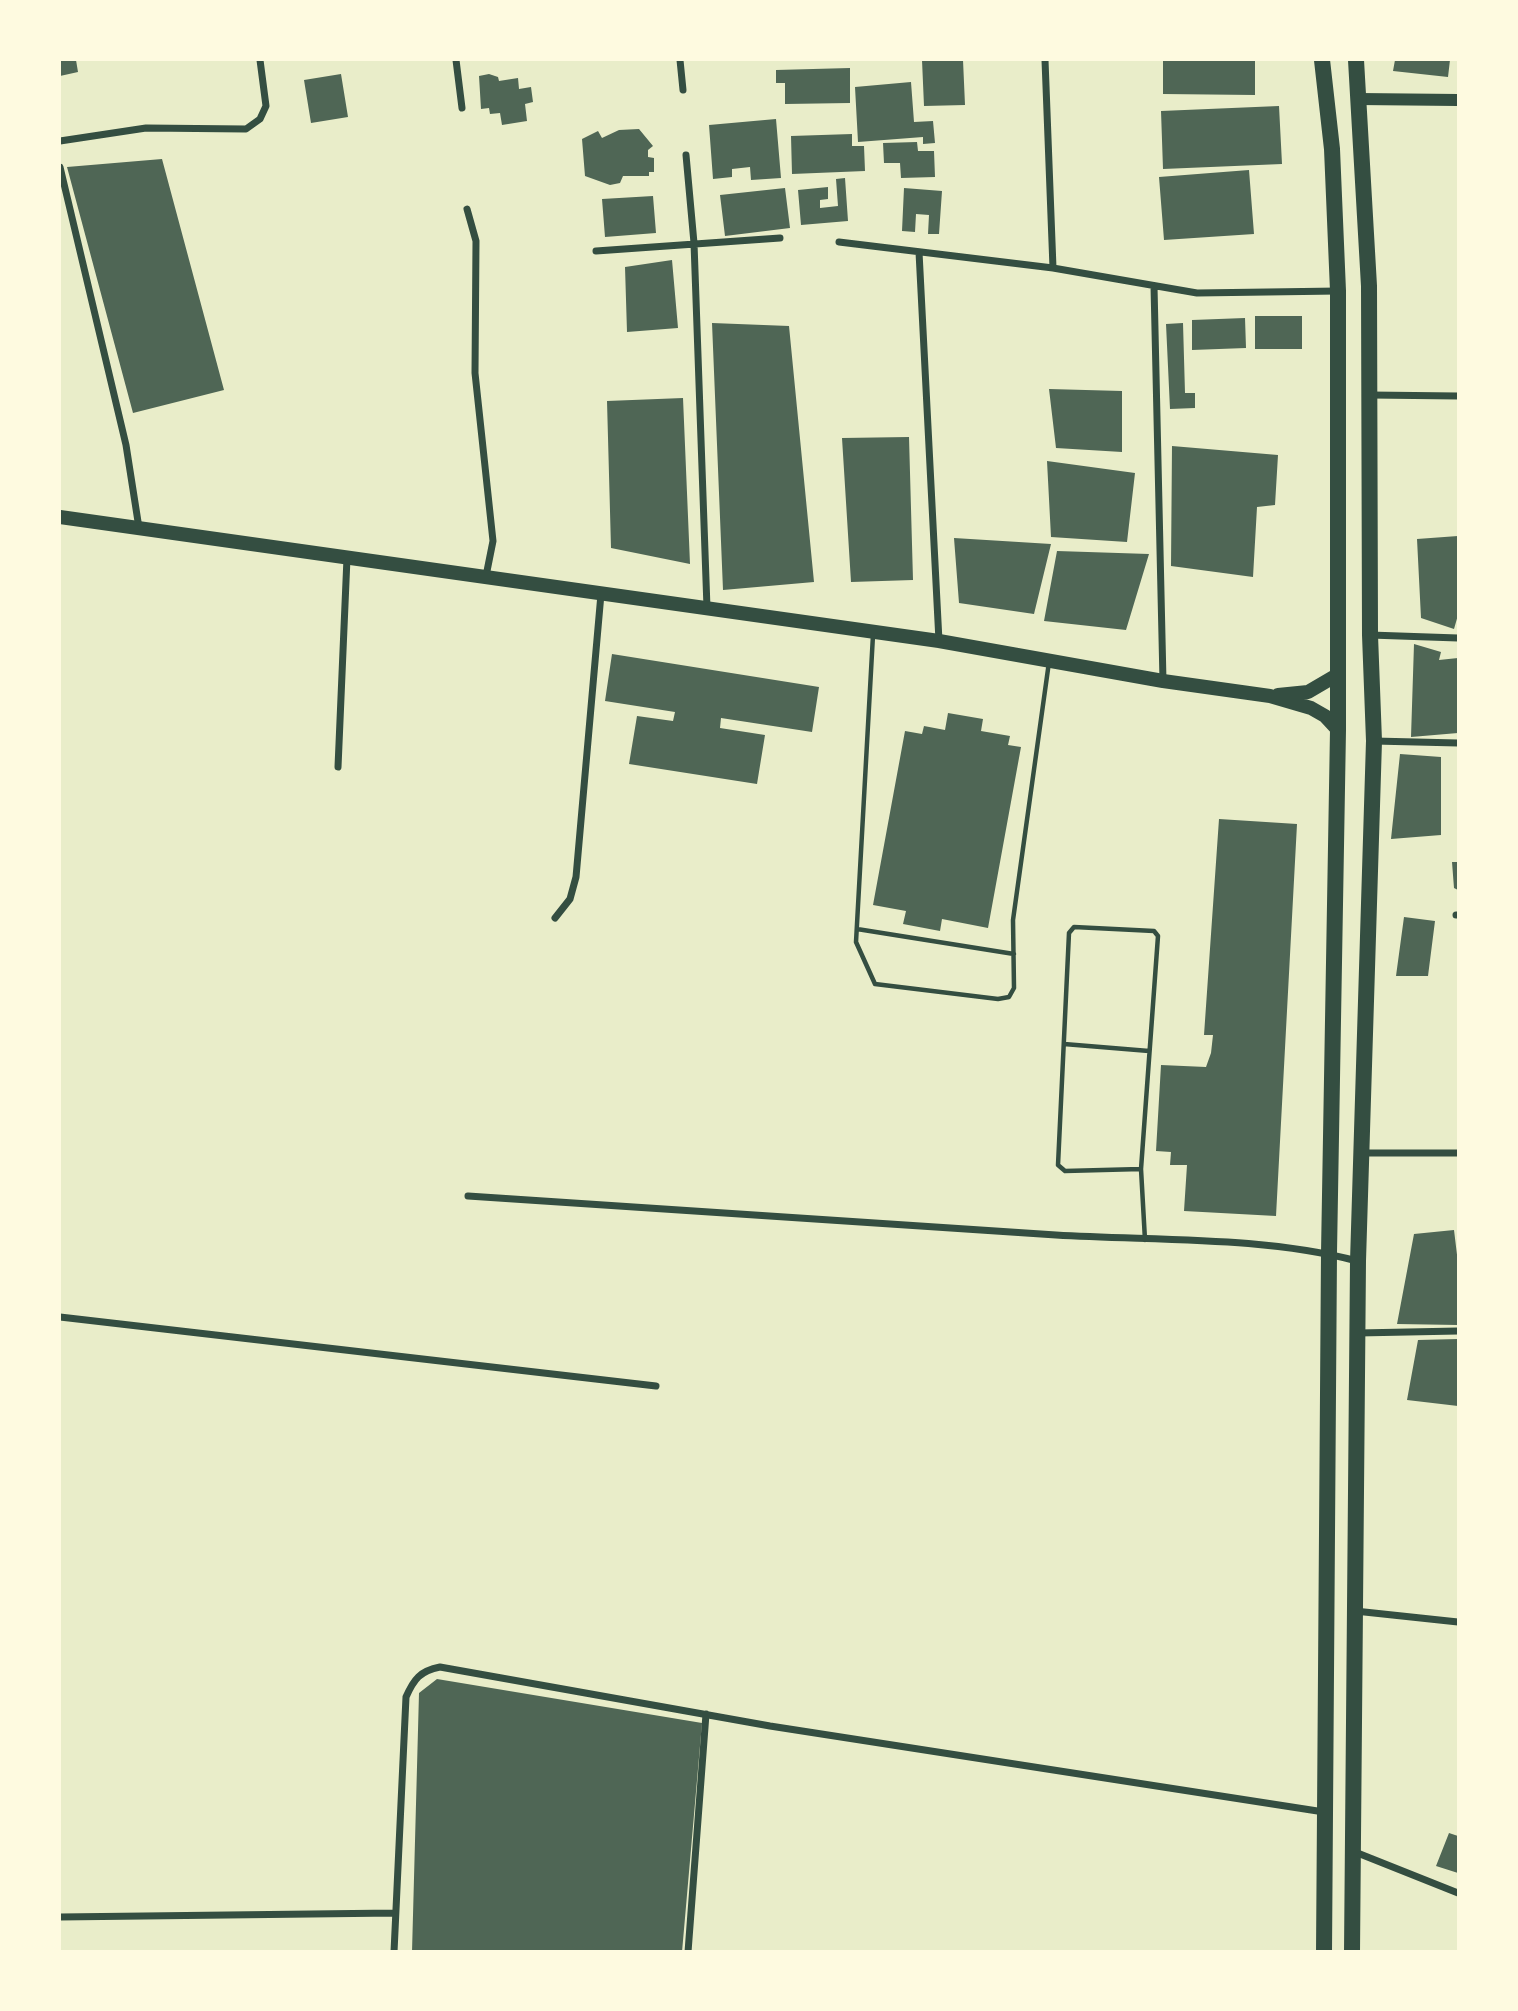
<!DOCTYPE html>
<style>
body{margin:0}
#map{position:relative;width:1518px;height:2011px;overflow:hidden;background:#e9edc9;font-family:"Roboto Condensed",sans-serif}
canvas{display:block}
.frame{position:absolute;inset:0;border:61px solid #fefae0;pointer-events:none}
</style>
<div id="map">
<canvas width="1518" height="2011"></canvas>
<div class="frame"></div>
</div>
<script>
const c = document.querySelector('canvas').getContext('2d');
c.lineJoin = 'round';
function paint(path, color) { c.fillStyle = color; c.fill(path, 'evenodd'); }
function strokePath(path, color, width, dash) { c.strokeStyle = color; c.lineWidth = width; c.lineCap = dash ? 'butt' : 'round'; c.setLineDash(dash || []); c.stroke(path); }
const building = new Path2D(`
 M60,60H76L78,72L60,76Z
 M922,60H963L965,105L924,106Z
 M1163,60H1255V95L1163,94Z
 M1395,60H1450L1448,77L1393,71Z
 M850,68V103L785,104V83H776V70Z
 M341,74L348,117L311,123L304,80Z
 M489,74L498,77L499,81L518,78L519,89L531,87L533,102L525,104L527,121L502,125L500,113L490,114L489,108L481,109L479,76Z
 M911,82L914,122L933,121L935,143L923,144V137L858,142L855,87Z
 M1279,106L1282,164L1163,169L1161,111Z
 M776,119L781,178L751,180L750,167L732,169V177L713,179L709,125Z
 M639,129L653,146L648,150V157L654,158V172H649V176H623L620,183L610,185L585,176L582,139L598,131L602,138L619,130Z
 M852,134V146H864L865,171L792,174L791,136Z
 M917,142L918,151H934L935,177L901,178L900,163H884L883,143Z
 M162,159L224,390L133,413L67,167Z
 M1249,170L1254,234L1164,240L1159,177Z
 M845,178L848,221L801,225L798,190L828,187V199L820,200V208L838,206L836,179Z
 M785,188L790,228L725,236L720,195Z
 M904,188L942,191L939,234H928L929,215L916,214L915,232L902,231Z
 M653,196L656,233L605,237L602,199Z
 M672,260L678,328L627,332L625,267Z
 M1255,316H1302V349H1255Z
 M1245,318L1246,348L1192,350V320Z
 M712,323L789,326L814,582L723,590Z
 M1183,323L1185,393H1195V408L1170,409L1166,324Z
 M1049,389L1122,391V452L1056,448Z
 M683,398L690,564L611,548L607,401Z
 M909,437L913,580L851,582L842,438Z
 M1172,446L1278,455L1275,505L1257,507L1253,577L1171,566Z
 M1047,461L1135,473L1127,542L1051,537Z
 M1458,536V615L1454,629L1421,618L1417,539Z
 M954,538L1051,544L1034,614L959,603Z
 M1057,551L1149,554L1126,630L1044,621Z
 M1414,644L1441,652L1439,660L1458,658V733L1411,737Z
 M612,654L819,687L812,732L721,718L720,728L765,735L757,784L629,764L637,716L673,721L675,712L605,701Z
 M948,713L983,719L981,731L1010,736L1008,745L1021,747L988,928L942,919L940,931L903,924L906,911L873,905L905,731L922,734L924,726L945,730Z
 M1400,754L1441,757V835L1391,839Z
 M1219,819L1297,824L1276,1216L1184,1211L1187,1165H1170L1171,1152L1156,1151L1161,1065L1206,1067L1211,1053L1213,1035H1204Z
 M1452,862H1458V890L1454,888Z
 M1404,917L1435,921L1428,976H1396Z
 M1454,1230L1458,1263V1325L1397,1324L1414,1234Z
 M1458,1339V1406L1407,1400L1418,1340Z
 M437,1679L702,1723L682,1952H412L419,1693Z
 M1449,1833L1458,1836V1873L1436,1866Z`);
const service = new Path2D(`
 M873,635L856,942L875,984L998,999L1009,997L1014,988L1013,920L1049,662
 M857,929L1014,954
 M1064,1044L1149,1051
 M1141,1169L1065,1171L1058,1165L1069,933L1074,927L1154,931L1158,936L1141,1169L1145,1240`);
const minor = new Path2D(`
 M456,60L462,108
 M680,60L683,90
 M1045,60L1053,268
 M60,141L146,128L246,129L260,119L266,106L260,60
 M686,155L694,243L707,608
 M60,167L126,445L139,528
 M467,209L476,241L475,373L493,541L486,576
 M839,242L1053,268L1197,293L1338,291
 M596,251L780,238
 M919,252L939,641
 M1154,286L1163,681
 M1370,395L1458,396
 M1370,635L1458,638
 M1374,741L1458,743
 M338,767L347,558
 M1456,915H1458
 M555,918L570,899L576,877L601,594
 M1361,1153H1458
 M468,1196C664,1209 860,1222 1056,1235C1156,1241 1260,1236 1357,1261
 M60,1317L656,1386
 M1358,1333L1458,1331
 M1355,1611L1458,1622
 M1355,1852L1458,1893
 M60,1917L395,1913
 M394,1952L406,1697C414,1679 420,1671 440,1667L770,1726L1324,1812
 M688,1952L706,1714`);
const tertiary = new Path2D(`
 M1359,99L1458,100`);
const primary = new Path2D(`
 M60,517L939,641L1163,681L1270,696L1311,708L1325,716L1338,730
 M1278,695L1308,692L1337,675`);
const trunk = new Path2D(`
 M1322,60L1332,149L1338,291V730L1329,1253L1324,1952
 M1352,1952L1358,1261L1374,741L1370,635L1369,286L1356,60`);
paint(building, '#4f6655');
strokePath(service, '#344e41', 4.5);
strokePath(minor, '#344e41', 7);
strokePath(tertiary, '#344e41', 12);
strokePath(primary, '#344e41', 14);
strokePath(trunk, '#344e41', 16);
</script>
